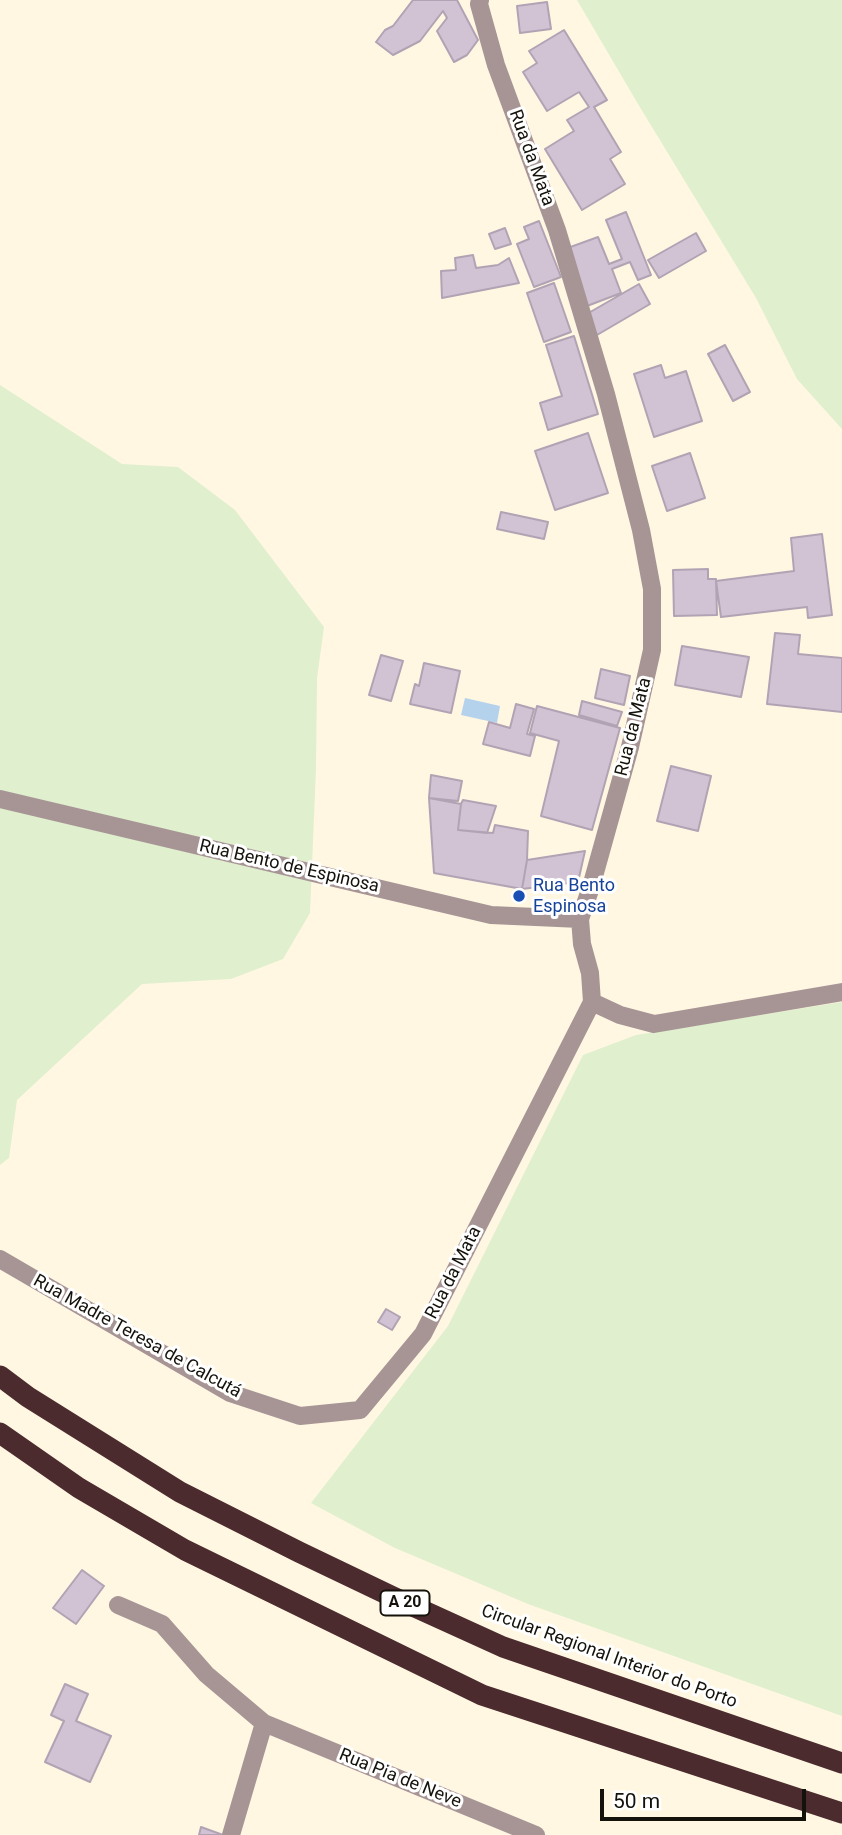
<!DOCTYPE html>
<meta charset="utf-8">
<style>
body{margin:0}
#map{position:relative;width:842px;height:1835px;overflow:hidden;background:#fff7e2;font-family:Roboto,sans-serif}
canvas{display:block}
.scale{position:absolute;left:600px;top:1789px;width:206px;height:32px;box-sizing:border-box;border:4px solid #15120b;border-top:0;padding-left:9px;font-size:21px;line-height:24px;white-space:nowrap;color:#15120b;-webkit-text-stroke:5px #fff;paint-order:stroke}
</style>
<div id="map">
<canvas width="842" height="1835"></canvas>
<div class="scale">50 m</div>
</div>
<script>
const c = document.querySelector('canvas').getContext('2d');
c.lineJoin = 'round';
function paint(path, color) { c.fillStyle = color; c.fill(path, 'evenodd'); }
function strokePath(path, color, width, dash) { c.strokeStyle = color; c.lineWidth = width; c.lineCap = dash ? 'butt' : 'round'; c.setLineDash(dash || []); c.stroke(path); }
function label(font, color, halo, rows, align = 'center') {
  c.font = font + ' Roboto,sans-serif'; c.lineWidth = 6; c.setLineDash([]); c.textBaseline = 'middle'; c.strokeStyle = halo; c.fillStyle = color; for (const [text, x, y, turn = 0] of rows) {
    c.save(); c.translate(x, y); c.rotate((+turn || 0) * Math.PI / 180); c.textAlign = isNaN(turn) ? turn : align; if (halo) c.strokeText(text, 0, 0); c.fillText(text, 0, 0); c.restore();
  }
}
const green = new Path2D(`
 M577,0H842V429L797,379L756,298L638,104Z
 M0,385L122,464L178,467L235,510L324,627L317,678L316,768L310,913L283,959L231,979L142,984L17,1100L9,1158L0,1165Z
 M842,1002V1716L528,1604L395,1548L311,1503L448,1326L583,1055L636,1035Z`);
const water = new Path2D(`
 M465,698L500,706L497,723L461,715Z`);
const building = new Path2D(`
 M413,0H457L478,40L467,55L454,62L437,31L447,18L443,11L420,41L393,55L376,42L385,30L393,26Z
 M547,2L551,29L520,33L517,6Z
 M564,30L607,100L594,107L621,152L610,159L625,184L582,210L545,149L574,131L567,120L589,107L579,92L547,111L523,72L537,63L529,51Z
 M626,212L651,275L638,280L630,262L612,269L621,293L587,306L565,249L598,237L609,264L622,259L606,220Z
 M539,221L561,277L534,287L517,244L529,239L524,227Z
 M505,228L511,244L495,249L489,234Z
 M696,233L706,251L659,278L648,260Z
 M473,255L476,268L498,265L509,258L519,283L442,298L441,271L456,270L455,258Z
 M554,283L571,332L544,342L527,293Z
 M639,284L650,304L597,335L585,315Z
 M574,336L598,414L548,430L540,403L562,396L546,345Z
 M725,345L750,392L733,401L708,354Z
 M661,365L665,378L686,371L702,421L654,437L634,374Z
 M588,433L608,493L555,510L535,451Z
 M690,453L705,498L667,511L652,466Z
 M501,512L548,522L544,539L497,529Z
 M822,534L832,615L808,618L807,607L721,617L716,581L794,571L791,538Z
 M708,569V579H716L717,615L674,616L673,570Z
 M775,633L800,635L798,654L842,658V712L767,704Z
 M682,646L749,657L741,697L675,685Z
 M381,655L403,661L391,701L369,695Z
 M424,663L460,671L451,713L410,704L415,684L419,686Z
 M601,669L630,676L624,705L595,698Z
 M582,701L622,712L617,726L579,715Z
 M516,704L534,709L527,734L535,736L530,756L483,744L489,722L510,728Z
 M537,706L620,728L592,830L541,816L559,741L530,733Z
 M671,766L711,776L698,831L657,821Z
 M431,775L462,781L458,801L429,798Z
 M429,798L461,804L458,830L493,833L495,825L528,831L527,860L522,889L434,873Z
 M463,800L496,806L487,833L458,830L461,804Z
 M585,851L578,882L522,889L527,860Z
 M386,1309L400,1317L392,1330L378,1322Z
 M82,1570L104,1586L76,1624L53,1608Z
 M65,1684L88,1694L76,1721L111,1736L90,1782L45,1762L64,1721L51,1715Z
 M201,1827L223,1835H199Z`);
const minor = new Path2D(`
 M0,799L491,915L580,919
 M592,1002L620,1015L654,1024L842,992
 M0,1259L230,1393L300,1416L360,1410L423,1334L592,1002L590,973L582,944L580,919L591,887L630,747L652,650V589L641,530L606,394L557,230L496,65L479,4L480,0
 M118,1605L162,1624L206,1674L264,1723L536,1835
 M231,1835L264,1723`);
const highway = new Path2D(`
 M0,1376L28,1397L180,1492L299,1552L393,1597L503,1647L842,1763
 M0,1433L79,1488L185,1550L482,1695L842,1813`);
const markers = [
 [519,896,7,"#1a4fb4"]
];
const shields = [
 [405,1603,49]
];
const shieldNames = [
 ["A 20",405,1603]
];
const streetNames = [
 ["Rua da Mata",531,158,70],
 ["Rua da Mata",634,727,-76],
 ["Rua Bento de Espinosa",289,867,13],
 ["Rua da Mata",454,1273,-63],
 ["Rua Madre Teresa de Calcutá",137,1337,29],
 ["Circular Regional Interior do Porto",609,1657,20],
 ["Rua Pia de Neve",400,1779,22]
];
const transitNames = [
 ["Rua Bento",533,886],
 ["Espinosa",533,907]
];
paint(green, '#e0efce');
paint(water, '#b5d2ed');
paint(building, '#d2c3d4');
strokePath(building, '#b2a3b4', 2);
strokePath(minor, '#a79596', 18);
strokePath(highway, '#4b2b2e', 21);
for (const [x, y, r, color] of markers) { const dot = new Path2D(); dot.arc(x, y, r, 0, 2 * Math.PI); c.fillStyle = color; c.fill(dot); strokePath(dot, '#fff', 2.5); }
for (const [x, y, w] of shields) { const box = new Path2D(); box.roundRect(x - w / 2, y - 12.5, w, 25, 5); c.fillStyle = '#fff'; c.fill(box); strokePath(box, '#15120b', 2); }
label('bold 16px', '#15120b', null, shieldNames);
label('18px', '#15120b', '#fff', streetNames);
label('18px', '#164399', '#fff', transitNames, 'left');
</script>
